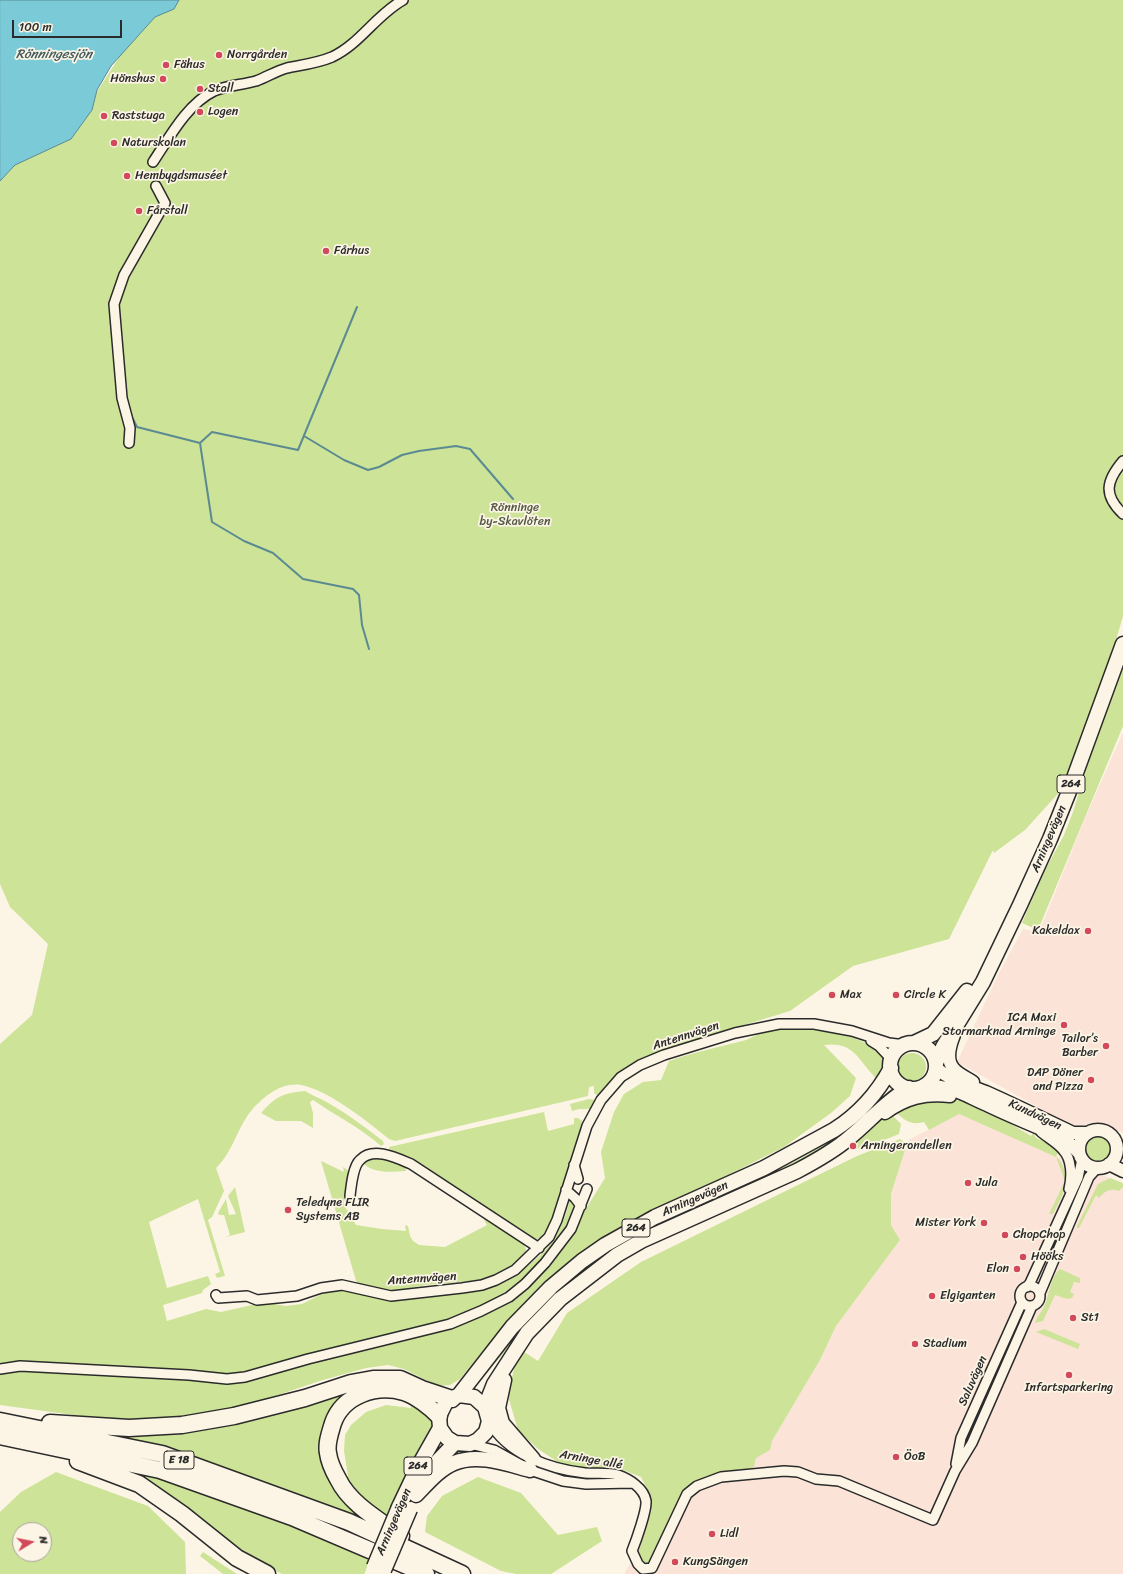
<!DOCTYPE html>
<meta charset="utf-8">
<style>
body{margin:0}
#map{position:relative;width:1123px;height:1574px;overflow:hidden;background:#fcf5e5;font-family:Sriracha,sans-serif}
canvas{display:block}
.north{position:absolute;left:12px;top:1522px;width:40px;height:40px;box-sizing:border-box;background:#fcf5e5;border:1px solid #a8a49b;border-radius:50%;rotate:80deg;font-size:11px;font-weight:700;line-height:16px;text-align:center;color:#2b2b2b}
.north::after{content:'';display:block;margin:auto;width:14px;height:18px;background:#d1495b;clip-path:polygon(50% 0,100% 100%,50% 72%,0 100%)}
.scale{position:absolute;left:12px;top:20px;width:110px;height:18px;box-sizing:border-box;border:2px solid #2b2b2b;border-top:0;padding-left:5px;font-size:12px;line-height:14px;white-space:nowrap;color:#2b2b2b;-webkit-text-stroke:3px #fcf5e5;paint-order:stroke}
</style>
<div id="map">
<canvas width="1123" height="1574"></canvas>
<div class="north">N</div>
<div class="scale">100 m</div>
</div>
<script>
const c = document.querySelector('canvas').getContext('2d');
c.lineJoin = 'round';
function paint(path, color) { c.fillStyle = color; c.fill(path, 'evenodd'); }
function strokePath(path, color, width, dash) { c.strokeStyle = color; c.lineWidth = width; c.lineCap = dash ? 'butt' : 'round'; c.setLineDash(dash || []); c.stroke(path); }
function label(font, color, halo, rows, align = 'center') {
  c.font = font + ' Sriracha,sans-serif'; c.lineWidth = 3.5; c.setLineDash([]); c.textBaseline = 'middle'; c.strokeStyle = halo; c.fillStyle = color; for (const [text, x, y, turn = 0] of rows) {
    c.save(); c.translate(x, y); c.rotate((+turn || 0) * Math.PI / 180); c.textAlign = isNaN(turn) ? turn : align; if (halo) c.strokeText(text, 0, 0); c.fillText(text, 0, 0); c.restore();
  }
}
const built = new Path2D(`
 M1123,732V1133L1099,1123L1079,1126L1059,1119L957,1062L998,975L1023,929L1039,932L1086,816Z
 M959,1114L1123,1184V1574H624L683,1470L772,1441L820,1360L836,1326L900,1240L891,1225V1194L907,1144L910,1139Z`);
const green = new Path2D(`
 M179,0H1123V616L1106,674L1065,786L1025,830L994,853L993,850L949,939L853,966L790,1011L695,1040L647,1057L617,1082L605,1088L598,1096L594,1093V1086L589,1087L588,1096L395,1141L389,1139C367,1121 328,1090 301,1085C281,1082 263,1097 251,1111C237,1128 233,1152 216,1168L224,1191L212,1217L208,1220L225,1276L217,1278L215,1274L220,1272L198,1199L149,1222L167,1288L208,1276L211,1284L203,1290L202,1293L163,1305L167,1321L206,1309L221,1312L265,1302L285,1306L302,1304L324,1293L343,1290L386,1300L458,1294L491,1287L523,1270L544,1252L557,1234L565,1216L571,1197L576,1209L567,1230L506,1302L564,1244L605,1178L601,1152L614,1112L624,1094L643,1082L661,1080L669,1061C694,1052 720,1047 746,1040C752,1038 758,1033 765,1032C793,1025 872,1030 884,1061L877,1079C858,1061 855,1041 824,1045L856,1078L850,1096L831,1113L784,1147L704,1187L616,1229L600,1240L548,1281L508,1321L460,1379L450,1385L438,1386L404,1369L388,1365L366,1368L323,1380L260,1401L203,1415L151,1423L118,1421L0,1405V1044L32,1015L48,944L10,907L0,884V173L80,126L86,110L95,95L123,51L141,33L144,24L154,13Z
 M1123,667V726L1038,930L1022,923L1044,872L1064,835L1073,812L1091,753Z
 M898 1067a14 14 0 1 1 28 0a14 14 0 1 1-28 0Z
 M305,1091C313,1096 322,1099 330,1104C349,1115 366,1128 383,1141L384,1144L381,1146C361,1128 336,1116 313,1100L310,1102L313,1113V1128L301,1121H276L261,1113C275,1097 283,1093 305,1091Z
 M949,1098L967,1103L993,1113L1031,1136L1034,1132L1035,1137L1040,1140L1041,1138L1059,1150L1056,1157C1064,1162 1067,1177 1065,1187C1063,1195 1057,1206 1053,1214H1049L1065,1181L1056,1157L959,1114L929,1130L924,1122C910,1126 903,1119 893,1110L907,1102Z
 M589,1099L596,1100L590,1109H579L572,1111L570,1104Z
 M873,1104L877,1108L842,1136L816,1154L790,1168L661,1226L532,1319L486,1374L483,1371C522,1323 565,1276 619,1243C632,1235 646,1229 660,1223C713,1197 769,1178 819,1148C839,1136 856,1120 873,1104Z
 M544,1112L548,1131L574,1124V1118H578L582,1121C581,1136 553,1227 544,1235C541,1239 537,1239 533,1239L390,1153L389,1147Z
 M890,1113L901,1124L899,1134L862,1149L855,1148L858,1145L857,1141L870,1127Z
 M1085 1150a13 13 0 1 1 26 0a13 13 0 1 1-26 0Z
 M900,1139L907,1144L891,1194V1225L900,1240L836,1326L820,1360L772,1441L770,1450L756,1458L754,1466L752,1468C730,1472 706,1475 688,1488C676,1496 658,1546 650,1562L647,1564L642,1563L638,1554L651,1511L649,1493L641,1477L618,1468L597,1469L561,1464L538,1449L518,1430L508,1396L515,1364L524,1352L538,1361L567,1313L641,1262L857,1156Z
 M381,1157L405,1164L406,1171C393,1172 375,1174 364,1164L367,1159Z
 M321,1161L344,1172L343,1167L349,1171C345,1185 346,1192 344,1205L356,1225L382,1229L406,1231L405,1225L408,1226L410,1236L413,1241L419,1245L445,1247L487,1225L484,1220L488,1218L492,1219L523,1244C538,1260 493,1277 482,1280L426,1285L396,1291L384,1290L357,1284Z
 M1110,1178L1123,1183V1187L1119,1191C1110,1188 1105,1191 1099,1198L1096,1195L1079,1228H1077V1226L1098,1184Z
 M235,1187L245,1232L226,1237L230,1235L224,1215H219L218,1213L226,1199L229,1215L236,1214L228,1196Z
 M1060,1269L1080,1278V1283L1074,1282L1070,1292L1074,1294L1072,1298L1067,1299L1055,1295L1043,1321L1035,1323C1036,1318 1040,1314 1043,1309C1050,1296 1049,1279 1060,1269Z
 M1044,1329L1080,1344L1078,1349L1036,1332Z
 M357,1388L324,1459L383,1529L237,1472L198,1460L81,1429L103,1432Z
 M410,1402L427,1412L431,1419L432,1429L422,1445L388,1519L355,1493L344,1478L348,1476L344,1451L345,1435L351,1425L366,1412L386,1405L411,1408Z
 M117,1466L192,1489L347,1545L369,1561L365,1573L364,1574H282L261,1563L210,1531Z
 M56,1472L148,1506L185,1542L186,1574H0V1512L21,1492ZM20,1530H44V1554H20Z
 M478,1477L521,1493L558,1535L597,1527L602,1541L551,1574H516L501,1571L425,1532L427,1516L442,1496Z
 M203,1552L237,1574H223L200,1556Z`);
const water = new Path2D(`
 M0,0H179L174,9L155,17L111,66L97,90L92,110L71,139L15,165L0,181Z`);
const stream = new Path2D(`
 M133,419L137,427L200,443L212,522L244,541L273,553L303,579L353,589L359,595L362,625L369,649
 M304,436L344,460L368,470L379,467L402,455L419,451L456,446L470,449L513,499
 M200,443L212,432L298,450L357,307`);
const street = new Path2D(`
 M153,162C169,138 187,104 214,91C228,85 242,85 256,81C267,77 276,71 287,68C302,65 318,63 332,57C360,44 376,15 403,0
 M129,443L130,428L122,398L114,304L124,275L165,203L156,186
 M1123,461C1106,481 1103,495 1123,514
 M871,1041L879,1046L892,1060
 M1041,1132C1048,1138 1058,1143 1063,1150C1072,1159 1072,1177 1069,1189
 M574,1165L578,1179
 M566,1190L575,1198L581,1206
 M350,1196C351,1187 353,1166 360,1160C373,1146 397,1158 411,1164L539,1248
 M1020 1296a10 10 0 1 1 20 0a10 10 0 1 1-20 0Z
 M1027,1287L1030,1283L1078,1178L1082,1159
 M1040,1293L1089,1177L1097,1168
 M216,1295L218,1298L247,1296L257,1300L297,1296L321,1288L342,1285L391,1296L462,1288L482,1285L496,1280L515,1270L549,1237L557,1220L587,1126L601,1100L621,1077L640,1065L664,1055L735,1033L779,1024H814L852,1031L889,1043L905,1045
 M0,1369L20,1366L189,1375L227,1379L245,1377L308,1359L450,1324L481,1311L509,1297L525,1284L545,1263L571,1229L587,1189
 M489,1421C507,1454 549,1469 585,1473C596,1474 607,1472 618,1475C629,1479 644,1488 646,1501C647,1510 636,1541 632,1551L638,1564L643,1569L652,1568L687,1494L697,1486L721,1477L784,1471L798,1472L816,1479L839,1481L933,1520L955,1471L972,1443L1032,1306
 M470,1444L494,1450L530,1470L563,1481L586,1484L632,1483
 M956,1464L961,1438L1022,1302`);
const secondary = new Path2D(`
 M954,1035C950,1045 945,1060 954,1069C958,1074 967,1078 973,1082
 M936,1068C951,1081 968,1085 986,1092C1015,1105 1044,1119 1073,1133H1086
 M925,1085C954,1087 962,1094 987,1105C1010,1116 1034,1126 1058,1136L1068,1142L1079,1153
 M885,1113C906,1098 925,1093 950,1096
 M1079 1149a19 19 0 1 1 38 0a19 19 0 1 1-38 0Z
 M1109,1164L1123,1171`);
const primary = new Path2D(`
 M914,1043L933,1034L967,991
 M890 1066a23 23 0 1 1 46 0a23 23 0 1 1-46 0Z
 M936,1063L943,1047L983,982L1020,905L1050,839L1070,789L1123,644
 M891,1068C877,1094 859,1114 834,1130L764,1168L655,1217L605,1245L582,1261L551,1287L512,1327L459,1395L446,1402L439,1416L440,1428L447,1438L455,1443L470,1444L478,1440L486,1432L489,1421L485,1407L494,1384L527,1333L560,1299L595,1272L617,1255L643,1240L797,1171C814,1162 834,1151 849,1138C869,1122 886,1101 909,1088
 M504,1380L498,1408L502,1423L533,1459
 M459,1395L474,1397L485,1407
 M424,1479L427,1472L455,1443
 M416,1495C427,1484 439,1469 454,1463C478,1453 507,1464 530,1470
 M399,1507L418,1467L440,1428`);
const highway = new Path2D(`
 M0,1421L162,1454L349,1522L462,1574
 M50,1423L129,1428L182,1425L234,1416L305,1398L351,1383L373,1379H400L422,1389L452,1399
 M0,1436L160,1470L292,1517L426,1574
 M78,1461L139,1484L182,1514L237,1558L267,1574
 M401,1536C379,1520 350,1504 338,1479C334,1472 329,1461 328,1453C326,1444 330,1433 333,1423C343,1395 376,1384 404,1392C415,1395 431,1408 439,1416`);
const primaryBridge = new Path2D(`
 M374,1567L399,1507
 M384,1570L410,1509`);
const markers = [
 [219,55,4,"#d1495b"],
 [166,65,4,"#d1495b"],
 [163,79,4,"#d1495b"],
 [200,89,4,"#d1495b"],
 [200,112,4,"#d1495b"],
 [104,116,4,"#d1495b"],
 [114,143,4,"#d1495b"],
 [127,176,4,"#d1495b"],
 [139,211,4,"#d1495b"],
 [326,251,4,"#d1495b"],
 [1088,931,4,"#d1495b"],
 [832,995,4,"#d1495b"],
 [896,995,4,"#d1495b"],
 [1064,1025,4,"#d1495b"],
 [1106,1046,4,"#d1495b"],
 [1091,1080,4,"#d1495b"],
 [853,1146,4,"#d1495b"],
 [968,1183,4,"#d1495b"],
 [288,1210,4,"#d1495b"],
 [984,1223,4,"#d1495b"],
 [1005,1235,4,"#d1495b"],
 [1023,1257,4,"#d1495b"],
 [1017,1269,4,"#d1495b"],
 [932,1296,4,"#d1495b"],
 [1073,1318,4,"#d1495b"],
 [915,1344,4,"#d1495b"],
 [1069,1375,4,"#d1495b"],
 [896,1457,4,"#d1495b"],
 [712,1534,4,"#d1495b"],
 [675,1562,4,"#d1495b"]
];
const shields = [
 [1071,784,28],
 [636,1228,28],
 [179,1460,30],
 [418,1466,28]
];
const shieldNames = [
 ["264",1071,784],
 ["264",636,1228],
 ["E 18",179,1460],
 ["264",418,1466]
];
const poiNames = [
 ["Norrgården",227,55],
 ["Fähus",174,65],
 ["Hönshus",155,79,"right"],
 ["Stall",208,89],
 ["Logen",208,112],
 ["Raststuga",112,116],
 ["Naturskolan",122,143],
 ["Hembygdsmuséet",135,176],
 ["Fårstall",147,211],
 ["Fårhus",334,251],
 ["Kakeldax",1080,931,"right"],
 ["Max",840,995],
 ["Circle K",904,995],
 ["ICA Maxi",1056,1018,"right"],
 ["Stormarknad Arninge",1056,1032,"right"],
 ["Tailor’s",1098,1039,"right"],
 ["Barber",1098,1053,"right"],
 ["DAP Döner",1083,1073,"right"],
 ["and Pizza",1083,1087,"right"],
 ["Arningerondellen",861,1146],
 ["Jula",976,1183],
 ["Teledyne FLIR",296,1203],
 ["Systems AB",296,1217],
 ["Mister York",976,1223,"right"],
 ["ChopChop",1013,1235],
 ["Hööks",1031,1257],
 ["Elon",1009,1269,"right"],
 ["Elgiganten",940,1296],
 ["St1",1081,1318],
 ["Stadium",923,1344],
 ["Infartsparkering",1069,1388,"center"],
 ["ÖoB",904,1457],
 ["Lidl",720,1534],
 ["KungSängen",683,1562]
];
const parkNames = [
 ["Rönninge",515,508],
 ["by-Skavlöten",515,522]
];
const streetNames = [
 ["Arningevägen",1049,839,-67],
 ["Antennvägen",686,1036,-18],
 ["Kundvägen",1035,1115,25],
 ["Arningevägen",695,1199,-24],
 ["Antennvägen",422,1279,-4],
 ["Saluvägen",973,1381,-66],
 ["Arninge allé",591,1460,10],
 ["Arningevägen",394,1522,-67]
];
const waterNames = [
 ["Rönningesjön",54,55]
];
paint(built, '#fbe4d7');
paint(green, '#cde398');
paint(water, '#7bcad7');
strokePath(water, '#5b8a92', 1);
strokePath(stream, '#5b8a92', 2);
strokePath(street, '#2b2b2b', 12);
strokePath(secondary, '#2b2b2b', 15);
strokePath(primary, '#2b2b2b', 17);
strokePath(highway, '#2b2b2b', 19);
strokePath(street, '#fcf5e5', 9);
strokePath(secondary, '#fcf5e5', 12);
strokePath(primary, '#fcf5e5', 14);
strokePath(highway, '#fcf5e5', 16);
strokePath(primaryBridge, '#2b2b2b', 17, []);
strokePath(primaryBridge, '#fcf5e5', 14);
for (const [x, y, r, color] of markers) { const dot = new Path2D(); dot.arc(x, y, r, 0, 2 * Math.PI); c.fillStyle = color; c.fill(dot); strokePath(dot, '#fcf5e5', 1.5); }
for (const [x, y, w] of shields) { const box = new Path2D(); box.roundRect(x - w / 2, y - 9, w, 18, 3); c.fillStyle = '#fcf5e5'; c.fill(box); strokePath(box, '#2b2b2b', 1); }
label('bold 11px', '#2b2b2b', null, shieldNames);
label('12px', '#2b2b2b', '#fcf5e5', poiNames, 'left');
label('12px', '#545946', '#fcf5e5', parkNames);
label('12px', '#2b2b2b', '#fcf5e5', streetNames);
label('italic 13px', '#435b5f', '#fcf5e5', waterNames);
</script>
